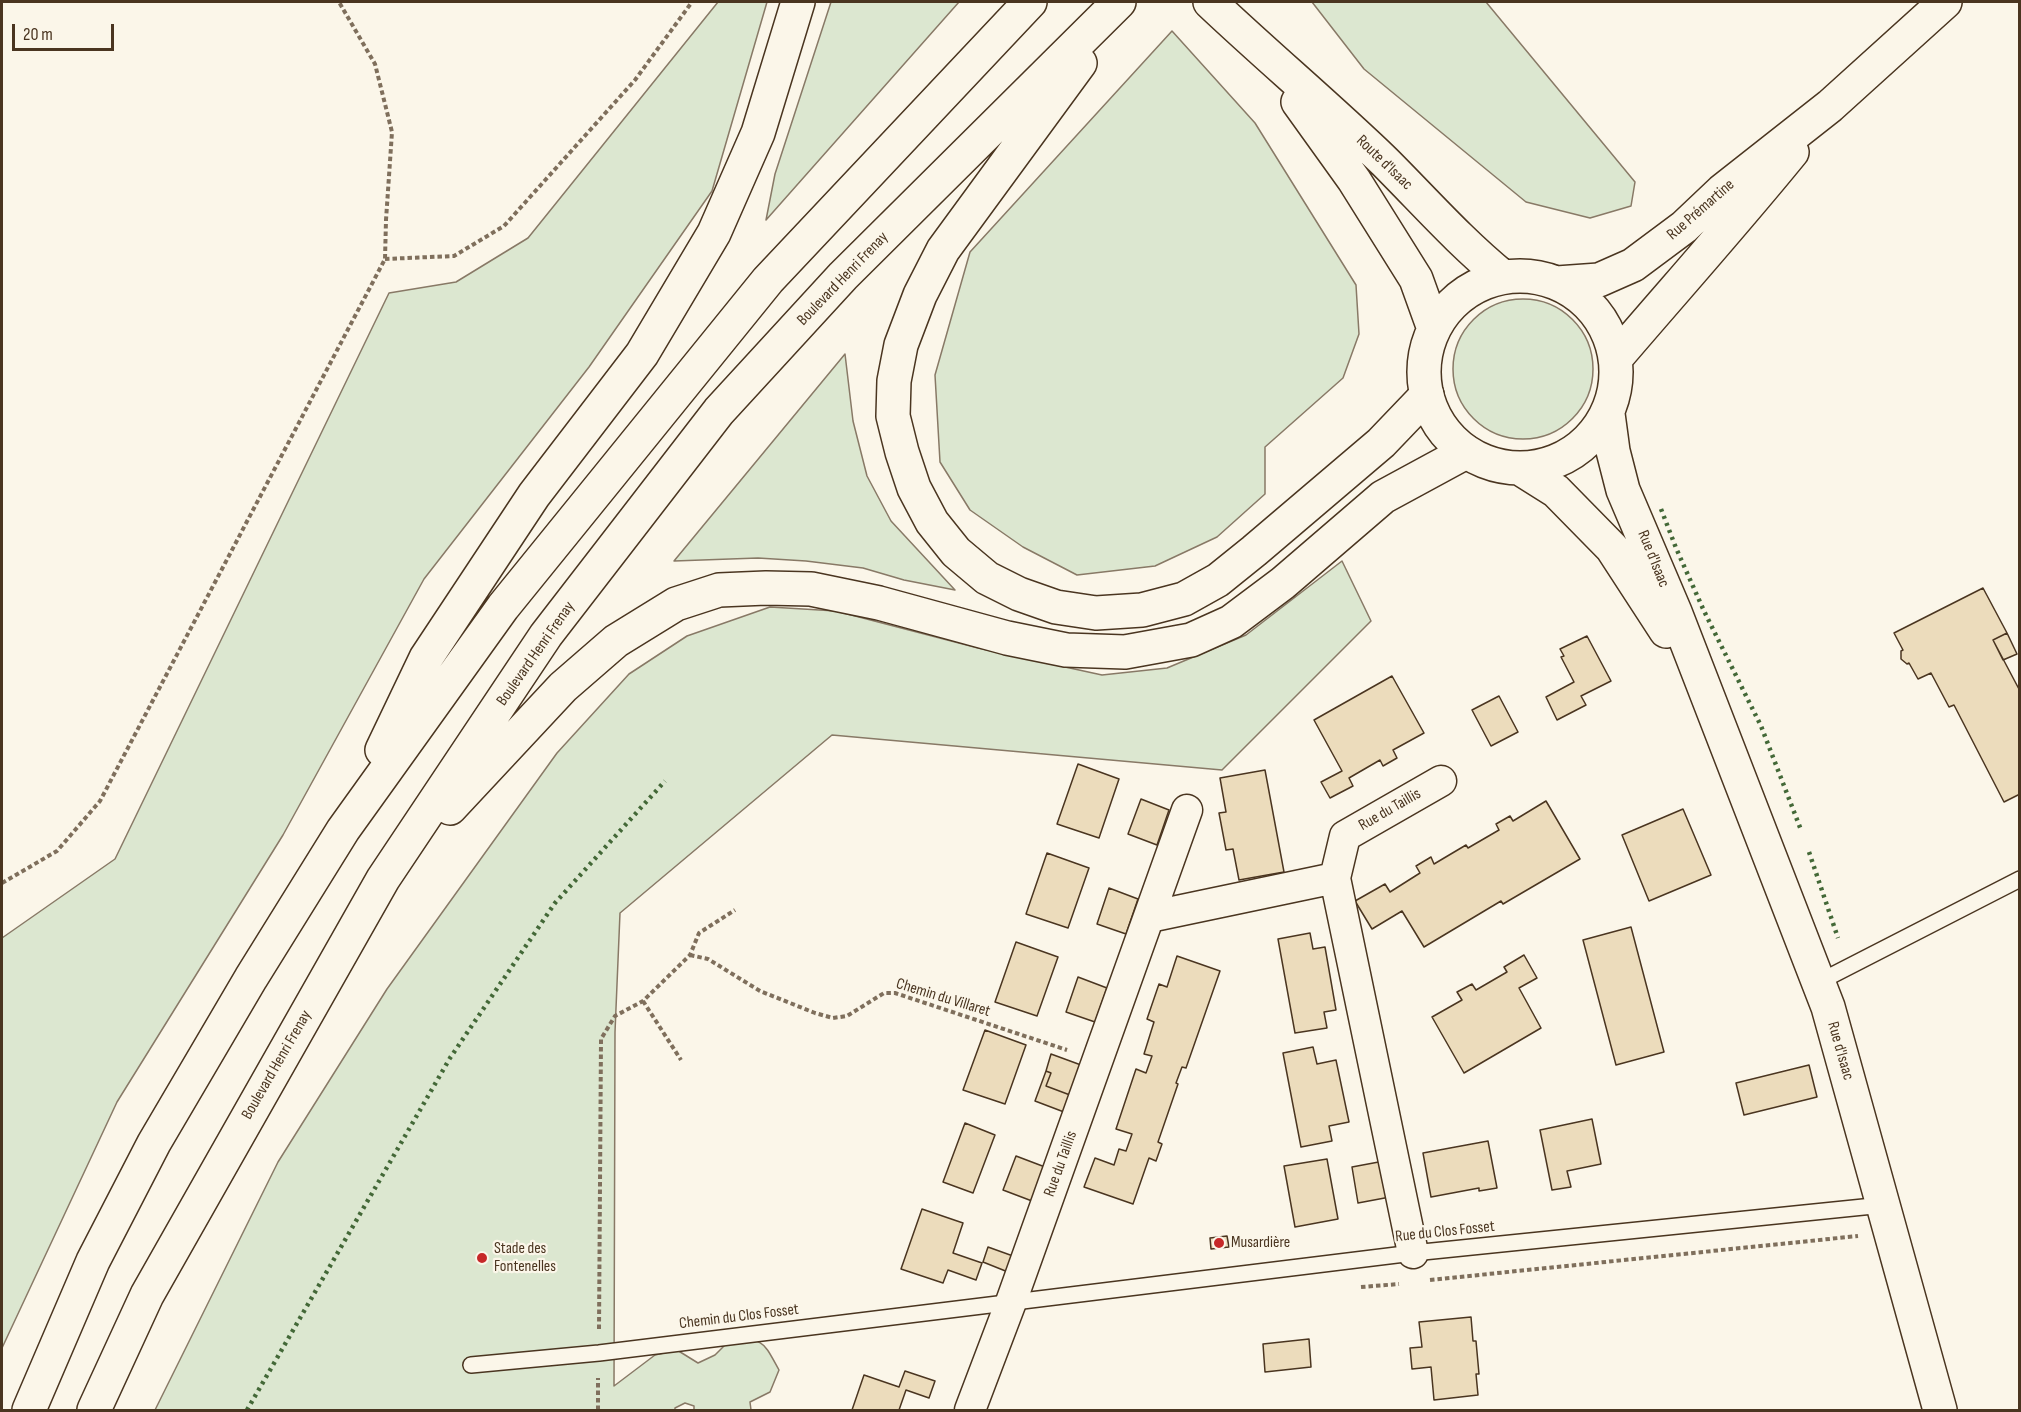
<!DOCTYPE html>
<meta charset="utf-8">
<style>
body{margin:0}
#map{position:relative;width:2021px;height:1412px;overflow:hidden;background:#fbf6e9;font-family:"Sofia Sans Condensed",sans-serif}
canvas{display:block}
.frame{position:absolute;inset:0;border:3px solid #4a3520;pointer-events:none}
.scale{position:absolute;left:12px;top:24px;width:102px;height:27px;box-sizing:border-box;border:3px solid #4a3520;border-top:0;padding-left:8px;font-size:18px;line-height:21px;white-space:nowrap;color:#4a3520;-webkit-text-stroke:4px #fbf6e9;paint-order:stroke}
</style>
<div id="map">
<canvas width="2021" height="1412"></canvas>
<div class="frame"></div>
<div class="scale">20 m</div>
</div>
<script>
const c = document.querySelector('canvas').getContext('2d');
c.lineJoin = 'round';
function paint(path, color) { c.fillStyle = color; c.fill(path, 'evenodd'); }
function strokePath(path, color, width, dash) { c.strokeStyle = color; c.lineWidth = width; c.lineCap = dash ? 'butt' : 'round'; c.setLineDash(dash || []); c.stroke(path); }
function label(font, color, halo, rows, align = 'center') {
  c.font = font + ' "Sofia Sans Condensed",sans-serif'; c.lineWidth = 4.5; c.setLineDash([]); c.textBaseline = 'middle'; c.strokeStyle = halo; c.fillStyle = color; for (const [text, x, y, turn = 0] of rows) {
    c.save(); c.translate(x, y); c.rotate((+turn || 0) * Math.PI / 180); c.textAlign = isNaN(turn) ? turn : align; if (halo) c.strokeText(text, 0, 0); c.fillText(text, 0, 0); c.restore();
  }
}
const green = new Path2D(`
 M718,2H767L712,191L589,367L424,579L283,835L117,1102L2,1348V938L115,859L389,293L456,282L528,238Z
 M831,2H959L766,220L775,174Z
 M1312,2H1486L1635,182L1631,206L1590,218L1526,202L1364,69Z
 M1172,31L1255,123L1356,285L1359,334L1343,378L1265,447V494L1217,537L1155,566L1077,575L1023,547L970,510L940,462L935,375L970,252Z
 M1453 369a70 70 0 1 1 140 0a70 70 0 1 1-140 0Z
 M845,354L853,421L867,476L891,521L955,590L904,580L863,568L806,561L758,558L674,561Z
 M1342,561L1371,621L1222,770L832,735L620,913L615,1032L614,1386L655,1355L677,1350L698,1363L715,1355L729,1341C764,1339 762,1339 779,1370L770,1392L750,1402L751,1410H694V1406L685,1403L675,1408V1410H155L278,1162L387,989L557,753L629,674L687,636L770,607L836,611L978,648L1102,675L1167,668L1246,635Z`);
const building = new Path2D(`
 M1983,588L2007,633L1993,640L2020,691V794L2004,802L1954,705L1949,707L1931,673L1918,679L1909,663L1907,664L1901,659V651L1903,650L1894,633Z
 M2007,633L2017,654L2003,660L1993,640Z
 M1587,636L1611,681L1581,696L1586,705L1557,720L1546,697L1574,682L1561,657L1564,656L1560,649Z
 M1392,676L1424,733L1393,750L1397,758L1383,766L1380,760L1349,778L1353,786L1330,798L1321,782L1342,771L1314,720Z
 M1499,696L1518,732L1491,746L1472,710Z
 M1078,764L1119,779L1099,838L1057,824Z
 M1265,770L1284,872L1239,880L1233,849L1226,850L1219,813L1226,812L1220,778Z
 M1141,799L1169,810L1157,845L1128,834Z
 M1546,801L1580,859L1503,904L1501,901L1424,947L1402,911L1372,929L1355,901L1385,884L1390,892L1420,873L1416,866L1431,857L1434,864L1466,845L1468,848L1499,830L1496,824L1510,816L1513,821Z
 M1683,809L1711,875L1649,901L1622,835Z
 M1047,853L1089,868L1068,928L1026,914Z
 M1109,888L1138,899L1126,934L1097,924Z
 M1631,927L1664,1052L1616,1065L1583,940Z
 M1310,933L1313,949L1325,947L1336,1010L1324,1012L1327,1028L1295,1033L1278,939Z
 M1016,942L1058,957L1037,1016L995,1002Z
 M1524,955L1537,978L1519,988L1541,1028L1464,1073L1432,1017L1462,1000L1457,992L1472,984L1476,990L1507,972L1504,967Z
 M1177,956L1220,971L1186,1068L1182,1067L1176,1083L1178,1084L1158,1142L1162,1144L1156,1161L1149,1158L1133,1204L1084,1187L1095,1158L1114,1165L1119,1149L1126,1151L1132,1134L1116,1129L1136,1069L1146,1073L1152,1056L1144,1054L1154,1022L1147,1019L1159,984L1167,987Z
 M1078,977L1107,988L1095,1022L1066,1012Z
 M985,1030L1026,1045L1005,1104L963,1090Z
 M1313,1047L1317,1064L1336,1060L1349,1122L1329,1126L1332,1141L1301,1147L1283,1053Z
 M1051,1054L1081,1065L1070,1095L1046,1086L1051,1073L1046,1071Z
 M1809,1065L1817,1097L1744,1115L1736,1083Z
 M1046,1071L1051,1073L1046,1086L1070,1095L1064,1112L1035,1101Z
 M1592,1119L1601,1164L1567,1171L1571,1187L1552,1190L1540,1130Z
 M965,1123L995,1135L973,1193L943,1182Z
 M1488,1141L1497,1188L1479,1191V1188L1431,1197L1423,1153Z
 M1016,1156L1045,1167L1032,1201L1003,1190Z
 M1327,1159L1338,1219L1295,1227L1284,1166Z
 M1384,1161L1390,1197L1358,1203L1352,1167Z
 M922,1209L963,1223L953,1253L982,1263L976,1280L948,1270L943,1283L901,1269Z
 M1227,1236L1229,1247L1211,1249L1210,1238Z
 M988,1247L1013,1256L1008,1272L983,1262Z
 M1471,1317L1473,1341H1476L1479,1374H1476L1478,1395L1434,1400L1431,1367L1412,1369L1410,1348L1422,1347L1419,1322Z
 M1309,1339L1311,1367L1265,1372L1263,1344Z
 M905,1371L935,1381L929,1398L906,1390L899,1410H852L864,1375L899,1387Z`);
const path = new Path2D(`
 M385,259L454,256L504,226L635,80L692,2
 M2,883L57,851L100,801L385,259L386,220L392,132L375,64L339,2
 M690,955L708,959L760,991L815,1013L833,1018L847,1016L884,993H895L1067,1050
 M643,1001L681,1060
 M1430,1280L1858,1236
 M1361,1287L1399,1284
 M599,1329L601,1039L615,1016L643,1001L690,955L699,933L735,910
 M598,1410V1378`);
const service = new Path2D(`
 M1819,982L2020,879
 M471,1365L599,1353L1413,1253L1883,1205`);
const minor = new Path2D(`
 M1149,917L1335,878
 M1413,1253L1335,878L1345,836L1441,781
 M970,1410L1011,1302L1187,810`);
const tertiary = new Path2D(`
 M1210,2C1267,56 1328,107 1385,162C1424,201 1460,242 1503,277
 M1298,102L1354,180L1416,279L1434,329
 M1424 372a96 96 0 1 1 192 0a96 96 0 1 1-192 0Z
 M1557,283L1599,280L1633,265L1684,227L1722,191L1830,106L1945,2
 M1616,358C1675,289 1735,222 1792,152
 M1608,414L1613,451L1623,490L1675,612L1828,1007L1940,1410
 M1521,469L1556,491L1612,548L1666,631`);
const trunk = new Path2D(`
 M1080,63L943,250L920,295L901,345L894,381L893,416L902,452L914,488L932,522L956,552L987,578L1019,594L1056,607L1096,613L1142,610L1184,599L1218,580L1254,551L1381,443L1427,395
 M382,750L426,658L534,495L642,354L714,233L758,133L798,2
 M450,808L563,687L616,641L676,604L719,590L766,588L811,589L879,603L1007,638L1066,650L1125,652L1191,640L1231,622L1283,583L1383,497L1466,452
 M29,1410L93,1261L154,1143L251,978L343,830L503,607L768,280L1030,2
 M94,1410L147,1295L383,879L546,635L719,411L843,276L1119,2`);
const hedge = new Path2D(`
 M1661,509L1676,548L1704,611L1761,726L1801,830
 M1809,852L1838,938
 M247,1410L450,1058L555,903L665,781`);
const markers = [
 [1219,1243,6,"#c62828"],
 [482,1258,6,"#c62828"]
];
const streetNames = [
 ["Route d'Isaac",1384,163,44],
 ["Rue Prémartine",1701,210,-41],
 ["Boulevard Henri Frenay",843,279,-46],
 ["Rue d'Isaac",1653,559,68],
 ["Boulevard Henri Frenay",536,654,-55],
 ["Rue du Taillis",1390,810,-30],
 ["Chemin du Villaret",943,998,17],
 ["Rue d'Isaac",1840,1051,74],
 ["Boulevard Henri Frenay",277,1065,-60],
 ["Rue du Taillis",1061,1164,-70],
 ["Rue du Clos Fosset",1445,1232,-6],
 ["Chemin du Clos Fosset",739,1317,-7]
];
const poiNames = [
 ["Musardière",1231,1243],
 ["Stade des",494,1249],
 ["Fontenelles",494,1267]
];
paint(green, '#dce7d0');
strokePath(green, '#887966', 1.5);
paint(building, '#ecdcbc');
strokePath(building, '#4a3520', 1.5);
strokePath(service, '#4a3520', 18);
strokePath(minor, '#4a3520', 33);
strokePath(tertiary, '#4a3520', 36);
strokePath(trunk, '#4a3520', 36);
strokePath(path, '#7f6f5c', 4, [4.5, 3]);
strokePath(service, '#fbf6e9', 15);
strokePath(minor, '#fbf6e9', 30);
strokePath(tertiary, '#fbf6e9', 33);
strokePath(trunk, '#fbf6e9', 33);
strokePath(hedge, '#436837', 4.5, [3, 4.5]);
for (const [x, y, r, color] of markers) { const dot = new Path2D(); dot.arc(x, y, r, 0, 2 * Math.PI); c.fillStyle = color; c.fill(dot); strokePath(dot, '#fbf6e9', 2); }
label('16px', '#4a3520', '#fbf6e9', streetNames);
label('16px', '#4a3520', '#fbf6e9', poiNames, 'left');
</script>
